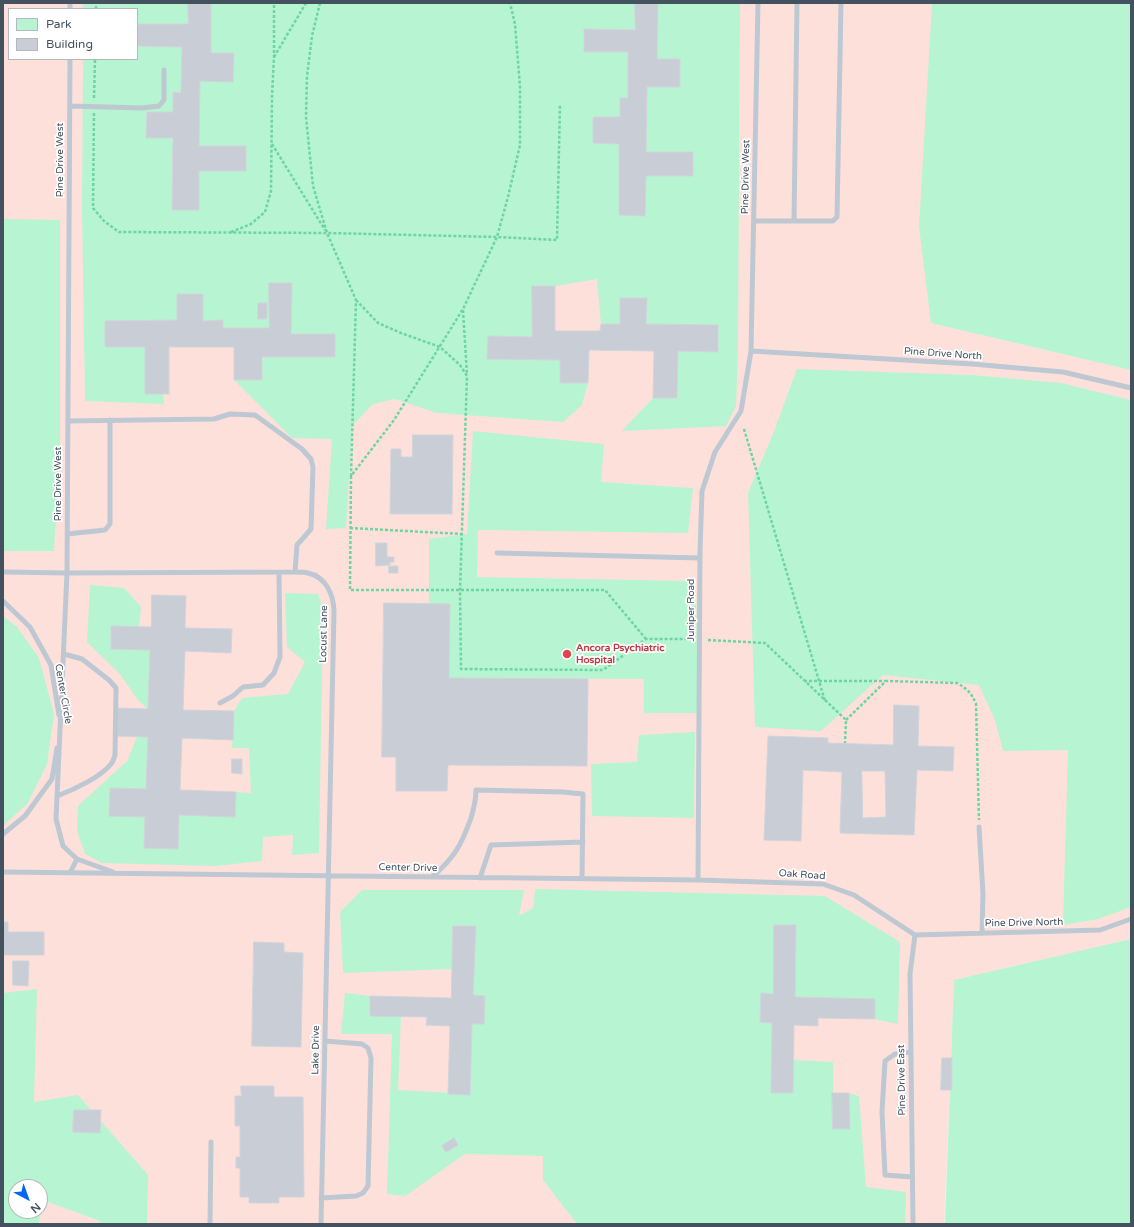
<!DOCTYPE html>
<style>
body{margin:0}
#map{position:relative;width:1134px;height:1227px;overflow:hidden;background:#f1eeee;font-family:"Varela Round",sans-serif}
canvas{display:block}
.frame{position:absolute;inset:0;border:4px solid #44515e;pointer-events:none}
.legend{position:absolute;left:8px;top:8px;width:130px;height:52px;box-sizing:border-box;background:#fff;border:1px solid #b4b9bf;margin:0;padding:5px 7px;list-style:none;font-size:12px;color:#44515e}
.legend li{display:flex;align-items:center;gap:8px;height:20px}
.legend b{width:20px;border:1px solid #b4b9bf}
.north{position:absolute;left:8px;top:1179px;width:40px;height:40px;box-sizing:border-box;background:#fff;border:1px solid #b4b9bf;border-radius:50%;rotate:139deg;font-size:11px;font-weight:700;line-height:16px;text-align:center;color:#44515e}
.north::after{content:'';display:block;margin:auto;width:14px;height:18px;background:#0564f4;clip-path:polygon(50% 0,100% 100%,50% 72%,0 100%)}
</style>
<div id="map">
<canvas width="1134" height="1227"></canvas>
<div class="frame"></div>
<ul class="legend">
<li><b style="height:11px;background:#b7f4d1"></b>Park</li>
<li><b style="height:11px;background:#c9cdd5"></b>Building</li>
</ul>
<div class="north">N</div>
</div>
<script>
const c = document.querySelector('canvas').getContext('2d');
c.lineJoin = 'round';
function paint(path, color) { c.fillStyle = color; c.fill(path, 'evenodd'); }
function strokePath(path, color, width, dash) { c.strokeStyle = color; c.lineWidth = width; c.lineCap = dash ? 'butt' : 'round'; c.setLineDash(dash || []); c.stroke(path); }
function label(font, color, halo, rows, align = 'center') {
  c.font = font + ' "Varela Round",sans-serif'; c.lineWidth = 3.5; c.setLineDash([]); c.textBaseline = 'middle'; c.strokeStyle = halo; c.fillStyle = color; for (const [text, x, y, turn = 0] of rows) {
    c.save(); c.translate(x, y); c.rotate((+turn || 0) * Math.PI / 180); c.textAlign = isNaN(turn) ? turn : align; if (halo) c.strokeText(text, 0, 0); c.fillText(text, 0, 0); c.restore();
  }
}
const medical = new Path2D(`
 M3,3H1131L931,323L1131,370V939L954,980L944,1224H147V1175L3,1155ZM9,9H137V59H9Z
 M45,1201L100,1221V1224H38Z`);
const green = new Path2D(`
 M83,3H188V24H137V34V9H83Z
 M211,3H635V30L584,29V51L628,52V98H620V117L593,143L619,144V215L645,216L646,176H693V152H646L647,87H680V59H657L658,3H740L738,351L736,406L726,426L622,431L653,398H677L678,351L718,352V325L646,324L647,298H621L620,324H601L597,279L555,286H533L532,337L488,336V359L560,360V383H588L582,405L563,422L437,413L395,399L373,404L352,426L346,528L326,529L332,439L292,438L234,380H262V357H335V334H291V283L269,284V328H223V320L203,321V294H177V320L105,321V347H145V394H163L164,404L85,401L82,208L83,59H137V46L182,47L181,93L173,92V112H147L146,137L173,138L172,210H198L199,171H246V146H199L200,81H233V54L211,53Z
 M932,3H1131V370L931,323L919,227Z
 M3,219L60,220V446L54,551H3Z
 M797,369L971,375L1061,383L1131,400V907L1098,919L1063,925L1068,750L1003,751L995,720L979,685L883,675L821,731L755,727L748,493L773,434Z
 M473,431L604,444L601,482L693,488L688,533L478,530L477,577L687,581L696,586L698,713H644V679L449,678L450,604H429V539L467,534Z
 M90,585L124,588L141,607L139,627L111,626V649L150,650L148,709L138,700L119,673L87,642Z
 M285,593L318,594L323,609L319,853L292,855L293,835L263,837L262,861L216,866L102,863L85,854L77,831L78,806L127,761L137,737H148L146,789L110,788L109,815L145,817L144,848L178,849L179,815L236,792L251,793L249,748H232L234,711L242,698L288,694L305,662L287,647Z
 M3,616L17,627L39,658L54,714L47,764L28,803L3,826Z
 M695,732L694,818L592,816L591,764L637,762L639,735Z
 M535,889L825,896L900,942L898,1024L875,1019V999L795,997L796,925H774L773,994H761L760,1022L772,1023L771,1093H793V1060L833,1062V1129H850L849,1093L859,1096L866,1187L906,1192L905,1224H577L543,1180V1156L465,1154L405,1196L387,1194L392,1034H341L345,993L370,996V1016H401L398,1090L470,1094L472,1024H484L485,996L473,995L476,926H453L452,969L343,973L340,912L362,890H524L519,916L533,908Z
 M1131,939V1224H945L954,980Z
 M37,989L34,1102L78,1095L148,1175L147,1224H100V1221L45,1201L38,1224H3V993ZM16,1187H40V1211H16Z`);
const building = new Path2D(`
 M188,3H211V53H234L233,82L200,81L199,146H246V171H199V210H172L173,138H146L147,112H173V92L181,93L182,47L137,46V24H188Z
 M635,3H658L657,59H680V87H647L646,152H693V176H646L645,216L619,215V144L593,143V117H620V98H628V52H584V29L635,30Z
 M269,283H292L291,334H335V357H262V380H234V347H169V394H145V347H105V321L177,320V294H203V321L223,320V328H269Z
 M532,286H555V331H600L601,324H620V298H647L646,324L718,325V352L678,351L677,398H653L654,351L589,350L588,383H560V360L487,359L488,336L532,337Z
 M258,303H267V319H258Z
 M413,435H453L452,514H390L391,449H401V457H412Z
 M376,543H387V557H394V562H390V565L376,566Z
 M389,566H398V573H389Z
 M152,595L186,596L185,628L232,629L231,653L185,651L183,710L234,711L233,740L182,738L180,790L236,792L235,817L179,815L178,849L144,848L145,817L109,816L110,788L146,789L148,737L117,736L118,708L148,709L150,650L111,649V626L151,627Z
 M384,603L450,604L449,678L588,679L587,766L448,765L447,791H396V757H382Z
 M894,705L919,706L918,746L954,747L953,771L917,770L914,835L840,833L842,772L803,770L801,841L764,840L768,736L828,738V743L893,745ZM862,771H885L886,817L863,818Z
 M232,759H242V774L232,773Z
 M3,922H8V932H44V955H3Z
 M774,925H796L795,997L875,999V1019L818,1018V1026L794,1025L793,1093H771L772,1023L760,1022L761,993L773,994Z
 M453,926H476L473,995L485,996L484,1024H472L470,1095L448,1094L450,1026L426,1025L427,1017L370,1016V996L451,998Z
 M254,942L284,943V952L303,953L301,1047L252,1046Z
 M13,961H29L28,986L13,985Z
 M942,1058H952V1090H941Z
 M241,1086H274V1097H303L304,1197H279V1203H249V1197H240V1168H236V1157H240V1126H235V1096H241Z
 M832,1093H849L850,1129H833Z
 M74,1110H101L100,1133L73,1132Z
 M454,1138L458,1145L446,1152L442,1146Z`);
const path = new Path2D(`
 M320,3L312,36L307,76L306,117L313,186L327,233L356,300L351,476L394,420L463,309L497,237L508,197L520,145V87L515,24L510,3
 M96,9V3
 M274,57L306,3
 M94,98L95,59
 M94,113L93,208L104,221L119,232L327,233L497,237L557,240L560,104
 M272,144L325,230
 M231,232L251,224L265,212L271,191L272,96L274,57V3
 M356,300L378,323L401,333L440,347L460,365L467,376L460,590L461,669L603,670L646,639H693
 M463,310L467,375
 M744,429L825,701
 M351,476L350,590H605L646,639
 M350,528L462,534
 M708,640L765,643L846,720L845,743
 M804,681H885
 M846,720L886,681L957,683C967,689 971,692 976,704L979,820`);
const lane = new Path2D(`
 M70,9V3
 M70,59L67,573L56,819L63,846L77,859L113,872
 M70,106L142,108L159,106L164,100V70
 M754,221H833L837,217L841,3
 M794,221L797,3
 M751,351L972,364L1063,372L1131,388
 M68,421L214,419L230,414L255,415L302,449L311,459L313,467L311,529L297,545L295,572
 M67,534L105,530L110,524V420
 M497,553L700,558
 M3,572L67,573L295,572C299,572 304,572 308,573C326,577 333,594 334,610L321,1224
 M3,601L30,627L51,665L59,715
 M220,703L233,696L243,687L263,685L274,673L280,657L279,573
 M57,796C73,790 101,777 111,764C113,762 114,758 115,755L116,688L109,680L82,659L64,654
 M979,827L983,894L982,933
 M3,834L25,816L52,779L57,748
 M3,872L698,880L823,884L854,895L915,935
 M70,873L77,859
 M432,877C454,858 461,846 471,818C474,808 476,800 476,790L563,792L583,794L582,879
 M480,878L491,845L583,842
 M698,880L700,551L702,491L715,452L741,411L751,351L758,3
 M915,935L1100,930L1131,919
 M911,1052L895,1054L885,1061L882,1112L885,1175L912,1177
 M321,1198L356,1196L363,1193L368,1186L371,1058L368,1048L362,1044L325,1041
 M210,1224L211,1142
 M913,1224L910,974L915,935`);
const markers = [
 [567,654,5,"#e0444e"]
];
const streetNames = [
 ["Pine Drive West",60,160,-90],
 ["Pine Drive West",746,177,-89],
 ["Pine Drive North",943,354,4],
 ["Pine Drive West",58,484,-90],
 ["Juniper Road",691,610,-90],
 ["Locust Lane",324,634,-89],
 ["Center Circle",63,694,80],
 ["Center Drive",408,868,1],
 ["Oak Road",802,875,4],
 ["Pine Drive North",1024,923,-1],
 ["Lake Drive",316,1050,-89],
 ["Pine Drive East",902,1080,-91]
];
const healthNames = [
 ["Ancora Psychiatric",576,648],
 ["Hospital",576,660]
];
paint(medical, '#fee0db');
paint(green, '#b7f4d1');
paint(building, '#c9cdd5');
strokePath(building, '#d1d4db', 1);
strokePath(path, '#6cd5a6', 2.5, [3, 2]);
strokePath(lane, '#bdc8d2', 5);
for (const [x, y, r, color] of markers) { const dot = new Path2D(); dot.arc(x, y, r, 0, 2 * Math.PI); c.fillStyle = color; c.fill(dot); strokePath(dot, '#fff', 1.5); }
label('10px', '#44515e', '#fff', streetNames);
label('bold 10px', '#be3a42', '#fff', healthNames, 'left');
</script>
